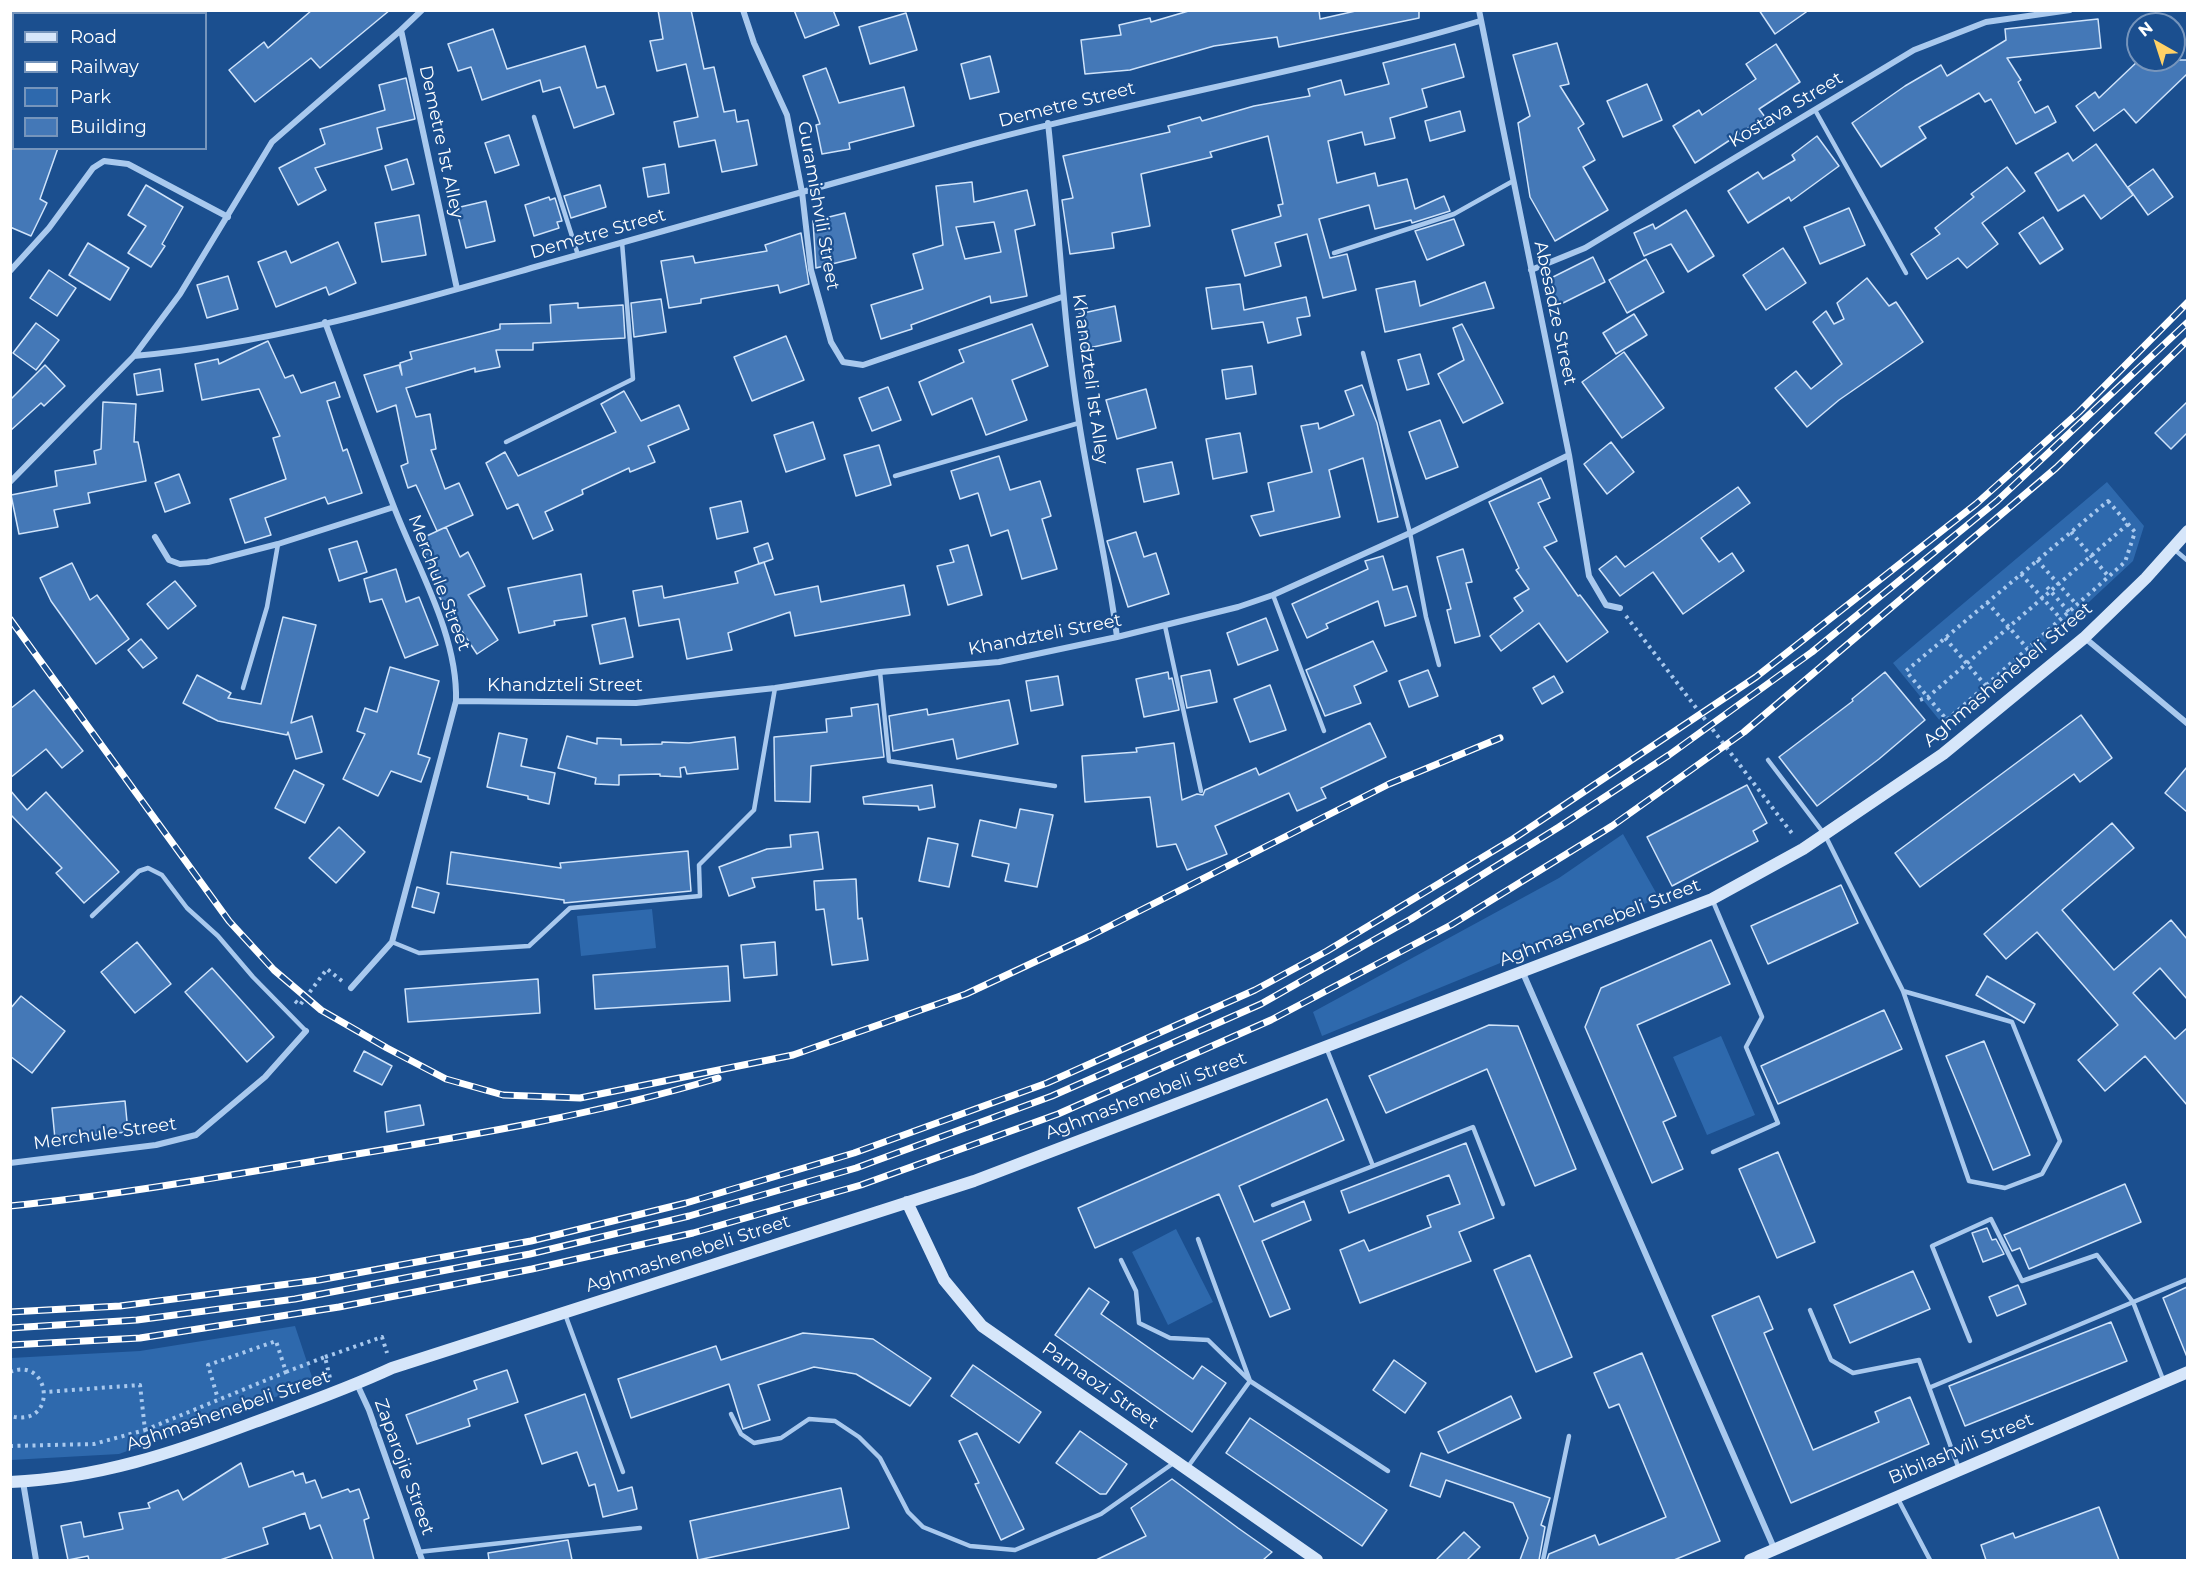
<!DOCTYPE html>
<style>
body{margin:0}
#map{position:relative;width:2198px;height:1571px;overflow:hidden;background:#1b4f8f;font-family:Montserrat,sans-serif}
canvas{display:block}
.frame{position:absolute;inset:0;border:12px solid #fff;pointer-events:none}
.legend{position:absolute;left:12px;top:12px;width:195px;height:138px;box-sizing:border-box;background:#1b4f8f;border:2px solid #7695bc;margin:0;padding:8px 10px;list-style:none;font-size:18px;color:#fff}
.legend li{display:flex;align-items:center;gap:12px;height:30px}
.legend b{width:30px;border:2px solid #7695bc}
.north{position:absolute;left:2126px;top:12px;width:60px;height:60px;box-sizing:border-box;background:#1b4f8f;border:2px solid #7695bc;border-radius:50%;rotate:321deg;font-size:16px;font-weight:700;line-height:24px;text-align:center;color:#fff}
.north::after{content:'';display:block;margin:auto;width:21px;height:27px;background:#ffd166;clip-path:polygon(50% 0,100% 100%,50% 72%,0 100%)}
</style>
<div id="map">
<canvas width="2198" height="1571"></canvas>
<div class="frame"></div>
<ul class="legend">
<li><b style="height:8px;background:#d6e6fa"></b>Road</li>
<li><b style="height:8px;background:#fff"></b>Railway</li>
<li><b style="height:16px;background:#2e69ad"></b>Park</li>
<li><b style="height:16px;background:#4478b7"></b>Building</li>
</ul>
<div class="north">N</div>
</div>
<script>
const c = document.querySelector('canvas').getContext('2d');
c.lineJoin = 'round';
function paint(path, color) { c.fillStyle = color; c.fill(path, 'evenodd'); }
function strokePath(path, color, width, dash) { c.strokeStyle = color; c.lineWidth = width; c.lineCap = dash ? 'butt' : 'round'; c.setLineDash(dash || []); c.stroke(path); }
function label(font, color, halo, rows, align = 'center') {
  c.font = font + ' Montserrat,sans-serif'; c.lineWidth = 4.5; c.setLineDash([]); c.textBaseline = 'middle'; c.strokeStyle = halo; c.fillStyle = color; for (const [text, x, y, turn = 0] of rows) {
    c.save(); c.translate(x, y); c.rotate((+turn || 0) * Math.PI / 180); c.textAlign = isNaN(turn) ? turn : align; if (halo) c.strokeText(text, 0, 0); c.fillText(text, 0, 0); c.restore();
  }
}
const green = new Path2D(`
 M2107,482L2144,526L2133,561L2047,641L1945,727L1893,663Z
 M1623,834L1659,898L1322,1036L1313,1012L1559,878Z
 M652,909L656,948L581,956L577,916Z
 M1721,1036L1755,1115L1707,1135L1673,1057Z
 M1176,1229L1213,1302L1168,1325L1132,1252Z
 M295,1326L314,1383L119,1454L11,1460V1358L140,1351Z`);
const building = new Path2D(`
 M312,10H390L320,68L311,58L255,102L229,70L264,42L268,48Z
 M658,10H691L704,69L714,67L724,112L735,110L737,122L748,120L757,165L722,172L715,140L679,147L674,122L698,117L686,64L657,71L650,41L663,39Z
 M794,10H833L839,25L805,38Z
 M1192,10H1319L1320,19L1360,10H1419V18L1279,47L1277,37L1214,46L1130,70L1085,74L1081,40L1121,35L1119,25L1150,18L1151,22Z
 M1759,10H1809L1775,34Z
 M906,13L917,50L870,64L859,27Z
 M2098,19L2101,48L2007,58L2021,80L2018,82L2035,113L2048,106L2056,122L2016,144L1991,99L1985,102L1979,93L1919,127L1926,138L1881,167L1852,123L1905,86L1941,65L1947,76L2006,40L2005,29Z
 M493,29L507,69L585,46L597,88L605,86L614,114L574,128L560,87L543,92L540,80L482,100L471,67L458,71L448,44Z
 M1557,43L1569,84L1560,86L1584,124L1578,128L1595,160L1583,167L1608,210L1555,241L1530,197L1518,123L1530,116L1513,55Z
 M1455,44L1464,77L1422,89L1427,107L1390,118L1395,138L1365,145L1362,132L1328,141L1337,183L1375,173L1378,186L1407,179L1415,209L1444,196L1450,211L1412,223L1411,220L1375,229L1369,205L1319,219L1330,258L1347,254L1356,290L1323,298L1307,234L1275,243L1281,266L1245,276L1232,230L1281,216L1278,205L1283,204L1268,136L1210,152L1212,157L1141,174L1150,226L1112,233L1114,248L1070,254L1062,200L1073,198L1063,156L1170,132L1168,126L1200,117L1202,121L1254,106L1310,96L1308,89L1341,80L1345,95L1389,84L1383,63Z
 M1776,44L1800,82L1759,109L1765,117L1695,163L1673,126L1699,110L1702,115L1756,79L1746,64Z
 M990,56L999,92L970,99L961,64Z
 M2139,60H2187V74L2136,123L2124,109L2094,131L2076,106L2095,92L2099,98Z
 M826,68L839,103L904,87L914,126L849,143L850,149L822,154L816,125L820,124L803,76Z
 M406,78L415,119L377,128L382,149L315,168L326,190L298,205L279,168L325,144L320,129L385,110L379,85Z
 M1647,84L1662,120L1623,137L1607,101Z
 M1460,111L1465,131L1430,141L1425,121Z
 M509,135L519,165L495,173L485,143Z
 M1817,136L1839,166L1791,201L1789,197L1748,223L1728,191L1758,172L1763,179L1795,160L1792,155Z
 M2096,144L2133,195L2101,219L2084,195L2058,211L2035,173L2068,153L2073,161Z
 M10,148H58L40,199L47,203L31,236L10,227Z
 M407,159L414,184L392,190L385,166Z
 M665,164L669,193L648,197L643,168Z
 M2007,167L2025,191L1982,223L1998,244L1967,268L1958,258L1927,279L1911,254L1940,234L1935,228L1974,197L1971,194Z
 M2153,169L2173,197L2148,215L2128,187Z
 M972,182L974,202L1027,190L1035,225L1015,230L1027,296L991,303L990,296L911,325L912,329L881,339L871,305L923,289L913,254L943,245L936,186ZM994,222L1001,252L965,259L956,227Z
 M146,185L183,207L162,244L165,246L151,267L128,253L146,226L128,215Z
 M600,185L606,207L571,218L564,196Z
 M549,197L550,200L555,198L562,221L557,222L559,228L534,236L525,205Z
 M486,201L495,241L466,248L456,208Z
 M1849,208L1865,245L1820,264L1804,227Z
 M1686,210L1714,256L1688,272L1671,244L1644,256L1634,233L1653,224L1655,229Z
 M845,213L856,258L816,268L813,221Z
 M419,215L426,255L382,262L375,223Z
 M2043,217L2063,249L2040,264L2019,233Z
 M1454,219L1464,245L1427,260L1415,231Z
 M801,233L809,284L780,293L778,285L701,299V303L669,308L661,261L693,256L695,263L767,251L765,245Z
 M338,242L356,283L329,295L326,287L276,307L258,262L286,251L291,263Z
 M88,243L129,268L110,300L69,275Z
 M1783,248L1806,283L1766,310L1743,275Z
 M1593,257L1605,282L1557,306L1545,281Z
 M1646,259L1664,292L1627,313L1609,280Z
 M49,270L76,288L57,316L30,298Z
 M228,276L238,309L207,318L197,285Z
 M1867,278L1889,306L1896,302L1923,342L1839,400L1807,427L1775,388L1796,371L1811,389L1842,364L1813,322L1826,311L1834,324L1844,319L1837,303Z
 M1415,281L1420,306L1485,282L1494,308L1385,332L1376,289Z
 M1240,284L1244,310L1306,297L1310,316L1297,318L1301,335L1268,343L1263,322L1212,329L1206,288Z
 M661,299L666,332L634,337L631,303Z
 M578,303V308L623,305L625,338L533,343V350H496L500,367L475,372V368L406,388L416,417L430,414L436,449L431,450L445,489L459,483L473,515L437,531L416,485L408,488L401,466L408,463L396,405L377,412L364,375L399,365L402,375L400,363L412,359L410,352L500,329V324L551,323L550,305Z
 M1115,306L1121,341L1084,349L1079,314Z
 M1634,314L1647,335L1616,354L1603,333Z
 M36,323L59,340L36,370L13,353Z
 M1032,324L1048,366L1012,380L1027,420L986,435L972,398L932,415L919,382L964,362L959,350Z
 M1462,324L1503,403L1463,423L1438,374L1464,360L1453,328Z
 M786,336L804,380L752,401L734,357Z
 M268,341L285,378L293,375L301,393L335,382L340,397L327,401L343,451L347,449L362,493L328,504L325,497L265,518L271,535L245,543L230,499L286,479L273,438L280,436L259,389L202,400L195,364L218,359L219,364Z
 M1624,352L1664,408L1622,438L1582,382Z
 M1420,354L1429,384L1407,390L1398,360Z
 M45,365L65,386L44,406L41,403L10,431V400Z
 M1252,366L1256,394L1226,399L1222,370Z
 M160,369L163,391L137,395L134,374Z
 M1362,385L1377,423L1398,517L1378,522L1363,458L1329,470L1340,517L1260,536L1251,516L1274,511L1268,483L1312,472L1301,426L1318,423L1319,429L1354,415L1345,391Z
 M888,387L901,420L872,431L859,398Z
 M1146,389L1156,428L1117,439L1106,400Z
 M624,391L641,421L679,405L689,429L648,446L655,462L630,472L629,468L582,490L583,494L545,512L553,530L533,539L518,504L507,509L486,463L505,452L518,476L616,432L601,404Z
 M103,402L136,404L134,442H138L146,481L88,493L90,503L54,510L58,527L19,534L11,495L57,486L55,471L96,464L94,451L101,449Z
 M2187,402V433L2171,449L2155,433Z
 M1440,420L1458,467L1426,479L1409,432Z
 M813,422L825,459L786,472L774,435Z
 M1240,433L1247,472L1213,479L1206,439Z
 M1611,442L1634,472L1607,494L1584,464Z
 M879,445L891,485L856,496L844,455Z
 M999,456L1010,490L1040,481L1051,516L1042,519L1057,569L1022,579L1008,530L991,536L978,493L960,499L951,471Z
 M1172,462L1179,494L1144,502L1137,469Z
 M179,474L190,503L165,512L155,483Z
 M1541,478L1550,498L1538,503L1557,541L1544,547L1578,596L1580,595L1608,632L1567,662L1539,623L1501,651L1490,636L1523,611L1514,598L1529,589L1516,570L1519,568L1489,502Z
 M1738,487L1750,503L1701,538L1719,562L1732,553L1744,571L1683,614L1653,572L1620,596L1599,569L1616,556L1625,567Z
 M741,501L748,532L717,539L710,508Z
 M446,527L460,557L468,552L485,586L468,595L498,640L477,654L436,592L442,587L418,540Z
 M1136,532L1144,557L1156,553L1169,594L1128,607L1107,541Z
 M357,541L367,572L339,581L329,549Z
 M768,543L773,559L759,564L754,548Z
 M968,545L982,595L948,605L937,566L954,562L950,550Z
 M1463,549L1472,582L1466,583L1480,636L1455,643L1447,610L1451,609L1437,557Z
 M1383,556L1393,590L1407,586L1416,616L1385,626L1378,601L1326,624L1328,628L1307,638L1292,604L1368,569L1365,561Z
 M764,562L775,595L818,586L821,602L904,585L910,615L795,636L790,612L728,633L732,650L687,659L679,619L639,626L633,591L662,586L664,598L738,583L735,572Z
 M72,563L90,600L97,595L129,639L96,664L51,601L40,578Z
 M396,569L406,602L419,597L438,645L405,658L382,599L370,602L364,579Z
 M581,574L587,616L554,621L555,625L519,633L508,588Z
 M175,581L196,606L168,629L147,604Z
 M283,617L316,625L291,723L312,716L322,752L296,759L288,732L287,735L218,721L183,703L197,675L231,693L228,698L261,704Z
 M625,618L633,657L600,664L592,625Z
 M1266,618L1278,650L1238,665L1227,633Z
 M141,639L157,658L143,668L128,650Z
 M1373,641L1387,671L1354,686L1361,703L1325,716L1306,670Z
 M390,667L439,681L418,754L430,758L421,782L391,771L378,796L343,779L365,734L357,731L365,708L377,712Z
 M1210,670L1217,702L1187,708L1181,676Z
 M1428,670L1438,696L1409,707L1399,681Z
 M1168,672L1169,679L1172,678L1179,710L1144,717L1136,679Z
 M1885,672L1925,720L1879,759L1817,806L1779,757L1853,701L1852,699Z
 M1058,676L1063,705L1031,711L1026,681Z
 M1554,676L1563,692L1542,704L1533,688Z
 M1270,685L1286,730L1250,742L1234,699Z
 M34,690L83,751L62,768L46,749L10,778V709Z
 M1009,700L1018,744L957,759L953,739L893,751L889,716L927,709L928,715Z
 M878,704L884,757L811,766L810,802L775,801L774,737L827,732L826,719L852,716L851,708Z
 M2081,715L2112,758L2080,782L2074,774L1920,887L1895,853Z
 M1370,723L1386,757L1321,788L1326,798L1297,811L1289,793L1215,826L1227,854L1187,870L1176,844L1157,847L1150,797L1085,802L1082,756L1137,752L1136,748L1174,743L1182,800L1197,794L1203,795L1205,790L1256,768L1259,775Z
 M499,733L527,739L521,766L555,773L549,804L528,799V796L487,787Z
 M567,736L597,744V738L621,739V745L662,744V742L689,743L735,737L738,769L687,774L685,767L680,768L681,777L660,776V774L619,775V785L595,784L596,778L558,768Z
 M2187,767V812L2165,793Z
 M294,770L324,785L305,823L275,808Z
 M932,785L935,807L919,810L918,806L864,804L863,797Z
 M1747,785L1767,823L1753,831L1758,841L1672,886L1647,837Z
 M10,790L27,810L46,792L119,872L84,903L56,873L62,868L10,814Z
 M1020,809L1053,815L1037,887L1005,881L1009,864L972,856L980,820L1016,828Z
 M2112,823L2134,848L2062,910L2114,970L2171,920L2187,939V999L2160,968L2133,993L2175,1039L2187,1028V1105L2145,1056L2105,1091L2078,1060L2118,1025L2037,932L2006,959L1984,934Z
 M339,827L365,852L336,883L309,858Z
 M818,832L823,869L752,878L755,887L729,896L719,867L767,849L791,847L790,835Z
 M928,838L958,844L949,887L919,881Z
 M688,851L691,891L564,903V900L447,884L451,852L561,868L560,863Z
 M856,879L858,919L862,918L868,960L832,965L824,909L816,910L814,881Z
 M1841,885L1858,923L1768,964L1751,926Z
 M417,887L439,893L434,913L412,907Z
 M1711,940L1730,984L1637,1025L1676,1116L1663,1122L1683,1169L1652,1183L1585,1027L1601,988Z
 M137,942L171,984L135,1013L101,972Z
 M775,942L777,975L744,978L741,945Z
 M728,966L730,1001L595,1009L593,975Z
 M212,968L274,1037L247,1062L185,992Z
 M1987,976L2035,1004L2024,1023L1976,995Z
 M538,979L540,1013L408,1022L405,989Z
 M21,996L65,1031L32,1073L10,1056V1009Z
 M1884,1010L1902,1049L1778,1104L1761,1066Z
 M1489,1025L1518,1026L1576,1169L1535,1186L1487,1069L1386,1113L1369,1076Z
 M1984,1041L2030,1155L1993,1170L1946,1056Z
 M364,1051L392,1066L382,1085L354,1071Z
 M1327,1099L1344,1140L1239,1186L1254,1222L1304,1201L1311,1220L1262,1241L1290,1309L1270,1317L1219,1194L1095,1248L1078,1208Z
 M125,1101L128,1132L55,1139L52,1108Z
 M420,1105L424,1125L387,1132L385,1112Z
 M1466,1143L1494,1218L1459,1232L1471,1261L1360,1303L1340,1250L1364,1240L1369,1251L1431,1227L1427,1216L1460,1204L1449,1175L1349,1213L1341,1191Z
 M1778,1152L1815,1242L1777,1258L1739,1169Z
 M2125,1184L2141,1222L2029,1269L2020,1248L2012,1251L2004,1235Z
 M1987,1228L1992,1240L1996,1239L2004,1254L1983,1262L1972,1233Z
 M1530,1255L1572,1357L1536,1372L1494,1270Z
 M1913,1271L1930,1309L1850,1343L1834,1305Z
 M2018,1285L2026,1304L1997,1316L1989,1297Z
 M2187,1287V1357L2163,1298Z
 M1089,1288L1109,1302L1101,1314L1193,1379L1202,1366L1226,1383L1192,1432L1055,1335Z
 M1759,1296L1773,1329L1764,1333L1813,1450L1879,1422L1875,1412L1910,1397L1929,1444L1791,1503L1712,1316Z
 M2111,1322L2127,1361L1965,1426L1949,1386Z
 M803,1333L873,1339L931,1378L910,1406L856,1374L814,1367L758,1385L770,1420L743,1429L729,1384L631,1418L618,1379L716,1346L721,1360Z
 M1642,1353L1720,1541L1674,1560H1547L1549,1554L1595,1535L1599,1545L1666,1517L1619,1404L1609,1408L1594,1373Z
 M1394,1360L1426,1383L1405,1413L1373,1390Z
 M973,1365L1041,1412L1019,1443L951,1396Z
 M507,1370L518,1402L468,1419L470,1426L417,1444L406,1415L477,1389L474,1381Z
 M585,1394L618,1491L632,1487L637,1509L603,1517L595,1484L589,1486L577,1452L542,1464L525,1415Z
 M1511,1396L1521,1418L1448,1453L1438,1432Z
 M1250,1418L1387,1510L1362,1546L1226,1453Z
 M1080,1431L1127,1464L1106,1494H1100L1056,1463Z
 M977,1433L1024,1529L1001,1540L975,1484L979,1483L959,1441Z
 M1421,1453L1550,1498L1541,1525L1545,1527L1539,1560H1520L1528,1538L1513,1503L1446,1480L1440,1497L1410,1486Z
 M241,1463L249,1487L293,1471L295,1476L303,1473L306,1483L315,1480L322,1498L348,1489L350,1492L359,1489L369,1518L364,1520L374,1560H333L320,1525L310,1529L305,1513L263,1528L268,1544L220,1560H89L88,1556L68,1560L61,1526L81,1522L84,1537L123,1529L119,1513L150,1508L148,1503L178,1490L183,1500Z
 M1172,1479L1238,1528L1272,1552L1263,1560H1096L1146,1536L1131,1508Z
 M841,1488L849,1528L698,1560L690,1521Z
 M2099,1507L2119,1560H1986L1981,1545L2013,1533L2015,1538Z
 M1464,1532L1480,1547L1467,1560H1436Z
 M568,1540L572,1560H489L488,1553Z`);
const path = new Path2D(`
 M2108,501L2135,532L2125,562L1947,720L1906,671Z
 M2071,532L2109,577
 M2037,560L2077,605
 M2021,574L2061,619
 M2047,587L2069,612L2077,626
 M1987,602L2027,648
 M1626,616L1794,836
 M1945,638L1986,686
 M1920,700L1928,697L2128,524
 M295,1001L300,1005L327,969L342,981
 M325,1357L382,1337L387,1353
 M10,1372C51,1355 59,1429 10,1416
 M286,1372L325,1357L330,1378
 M145,1430L286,1372L276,1341L208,1365L218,1399
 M10,1446L94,1444L145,1430L140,1385L45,1392`);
const lane = new Path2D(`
 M1815,110L1906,273
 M534,117L578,255
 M1334,253L1454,214L1513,181
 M1363,353L1410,533L1426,617L1439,665
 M506,442L633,379L622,242
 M895,476L1079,423
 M2175,550L2188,561
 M1273,595L1324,731
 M1165,626L1201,791
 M880,672L889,761L1055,786
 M243,688L267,607L278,544
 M1768,760L1825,835L1903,991L1969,1181L2005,1188L2042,1174L2060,1141L2012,1022L1903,991
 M1712,899L1762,1017L1746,1047L1778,1123L1713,1152
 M92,916L139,871L148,868L162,875L187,908L218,936L253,977L306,1031
 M392,942L419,953L529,946L570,908L700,896L699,865L754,810L775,688
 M1326,1047L1373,1166
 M1273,1205L1473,1127L1503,1204
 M1121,1260L1136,1291L1139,1323L1170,1338L1208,1340L1250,1381L1388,1471
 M1810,1310L1831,1360L1853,1373L1919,1360L1959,1469
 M565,1314L623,1472
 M1970,1341L1932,1246L1991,1219L2022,1281L2097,1255L2133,1302L2164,1382
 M1931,1387L2188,1279
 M731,1414L741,1434L754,1443L781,1438L809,1419L835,1421L859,1437L880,1458L908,1512L923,1527L970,1546L1015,1550L1101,1514L1175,1462
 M1187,1468L1250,1381L1198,1239
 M1898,1499L1930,1560
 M418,1552L640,1528
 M1543,1560L1569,1436`);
const street = new Path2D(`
 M422,10L401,30L457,289
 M743,10L754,43L787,115L802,192L811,270L831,342L843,362L863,365L1062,297
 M1479,10L1569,455L1589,576L1606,605L1620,608
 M1048,123C1059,223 1063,323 1079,422C1090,494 1108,564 1117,637
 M1531,270L1585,248L1914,50L1986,22L2070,10
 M10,271L49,228L93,168L104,161L128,164L228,217
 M325,322C348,384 370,446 394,507C417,567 458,635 456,701L392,942L351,988
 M134,356C272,344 409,303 542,265C676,227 811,190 945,152C1122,102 1304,74 1480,21
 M10,482L134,356L180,294L272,142L401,30
 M155,537L169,560L180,564L208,562L278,544L394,507
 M2085,638L2188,724
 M456,701L636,703L775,688L880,672L999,662L1117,637L1238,607L1273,595L1410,533L1569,455
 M1523,973L1774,1548
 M10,1163L156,1145L196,1135L265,1077L306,1031
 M357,1384L369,1410L422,1560
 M23,1482L36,1560`);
const secondary = new Path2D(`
 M907,1202L944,1280L982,1326L1317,1560
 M10,1482C99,1478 173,1453 255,1422C301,1405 347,1389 392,1368L974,1181L1712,899L1803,849L1943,754L2084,638L2146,578L2188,531
 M1750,1560L2188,1372`);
const rail = new Path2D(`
 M10,619L229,921L274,970L321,1010L387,1048L446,1079L503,1095L580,1098L793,1055L966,994L1090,936L1389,784L1500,738
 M10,1206C125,1194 237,1174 351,1155C474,1135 598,1114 718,1078
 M10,1312L120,1306L319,1280L531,1241L686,1203L854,1153L1047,1083L1255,990L1327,951L1513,839L1756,677L1976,504L2079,412L2188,302
 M10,1328L137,1320L295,1299L530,1254L689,1216L856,1168L1052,1096L1261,1004L1411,919L1559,827L1669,755L1812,652L1997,501L2188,322
 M10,1345L140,1338L339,1307L532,1269L693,1233L861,1185L1058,1114L1271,1020L1451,925L1612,826L1744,732L2056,468L2188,340`);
const streetNames = [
 ["Demetre Street",1067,105,-14],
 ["Kostava Street",1786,110,-31],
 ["Demetre 1st Alley",441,142,78],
 ["Guramishvili Street",818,206,80],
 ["Demetre Street",598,234,-16],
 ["Abesadze Street",1555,313,78],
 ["Khandzteli 1st Alley",1090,379,82],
 ["Merchule Street",439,583,69],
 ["Khandzteli Street",1045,635,-11],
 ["Aghmashenebeli Street",2008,675,-40],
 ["Khandzteli Street",565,686],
 ["Aghmashenebeli Street",1600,923,-21],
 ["Aghmashenebeli Street",1146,1096,-21],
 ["Merchule Street",105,1134,-8],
 ["Aghmashenebeli Street",688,1254,-18],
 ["Parnaozi Street",1100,1386,35],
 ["Aghmashenebeli Street",228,1411,-19],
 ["Bibilashvili Street",1961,1449,-23],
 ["Zaparojie Street",404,1467,70]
];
paint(green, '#2e69ad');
paint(building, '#4478b7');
strokePath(building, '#cfe3fa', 1.5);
strokePath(path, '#a9c9ee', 4, [3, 4.5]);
strokePath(lane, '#a9c9ee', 4.5);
strokePath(street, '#a9c9ee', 6);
strokePath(secondary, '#d6e6fa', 12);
strokePath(rail, '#fff', 7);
strokePath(rail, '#1b4f8f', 4.5, [14]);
label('18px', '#fff', '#1b4f8f', streetNames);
</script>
